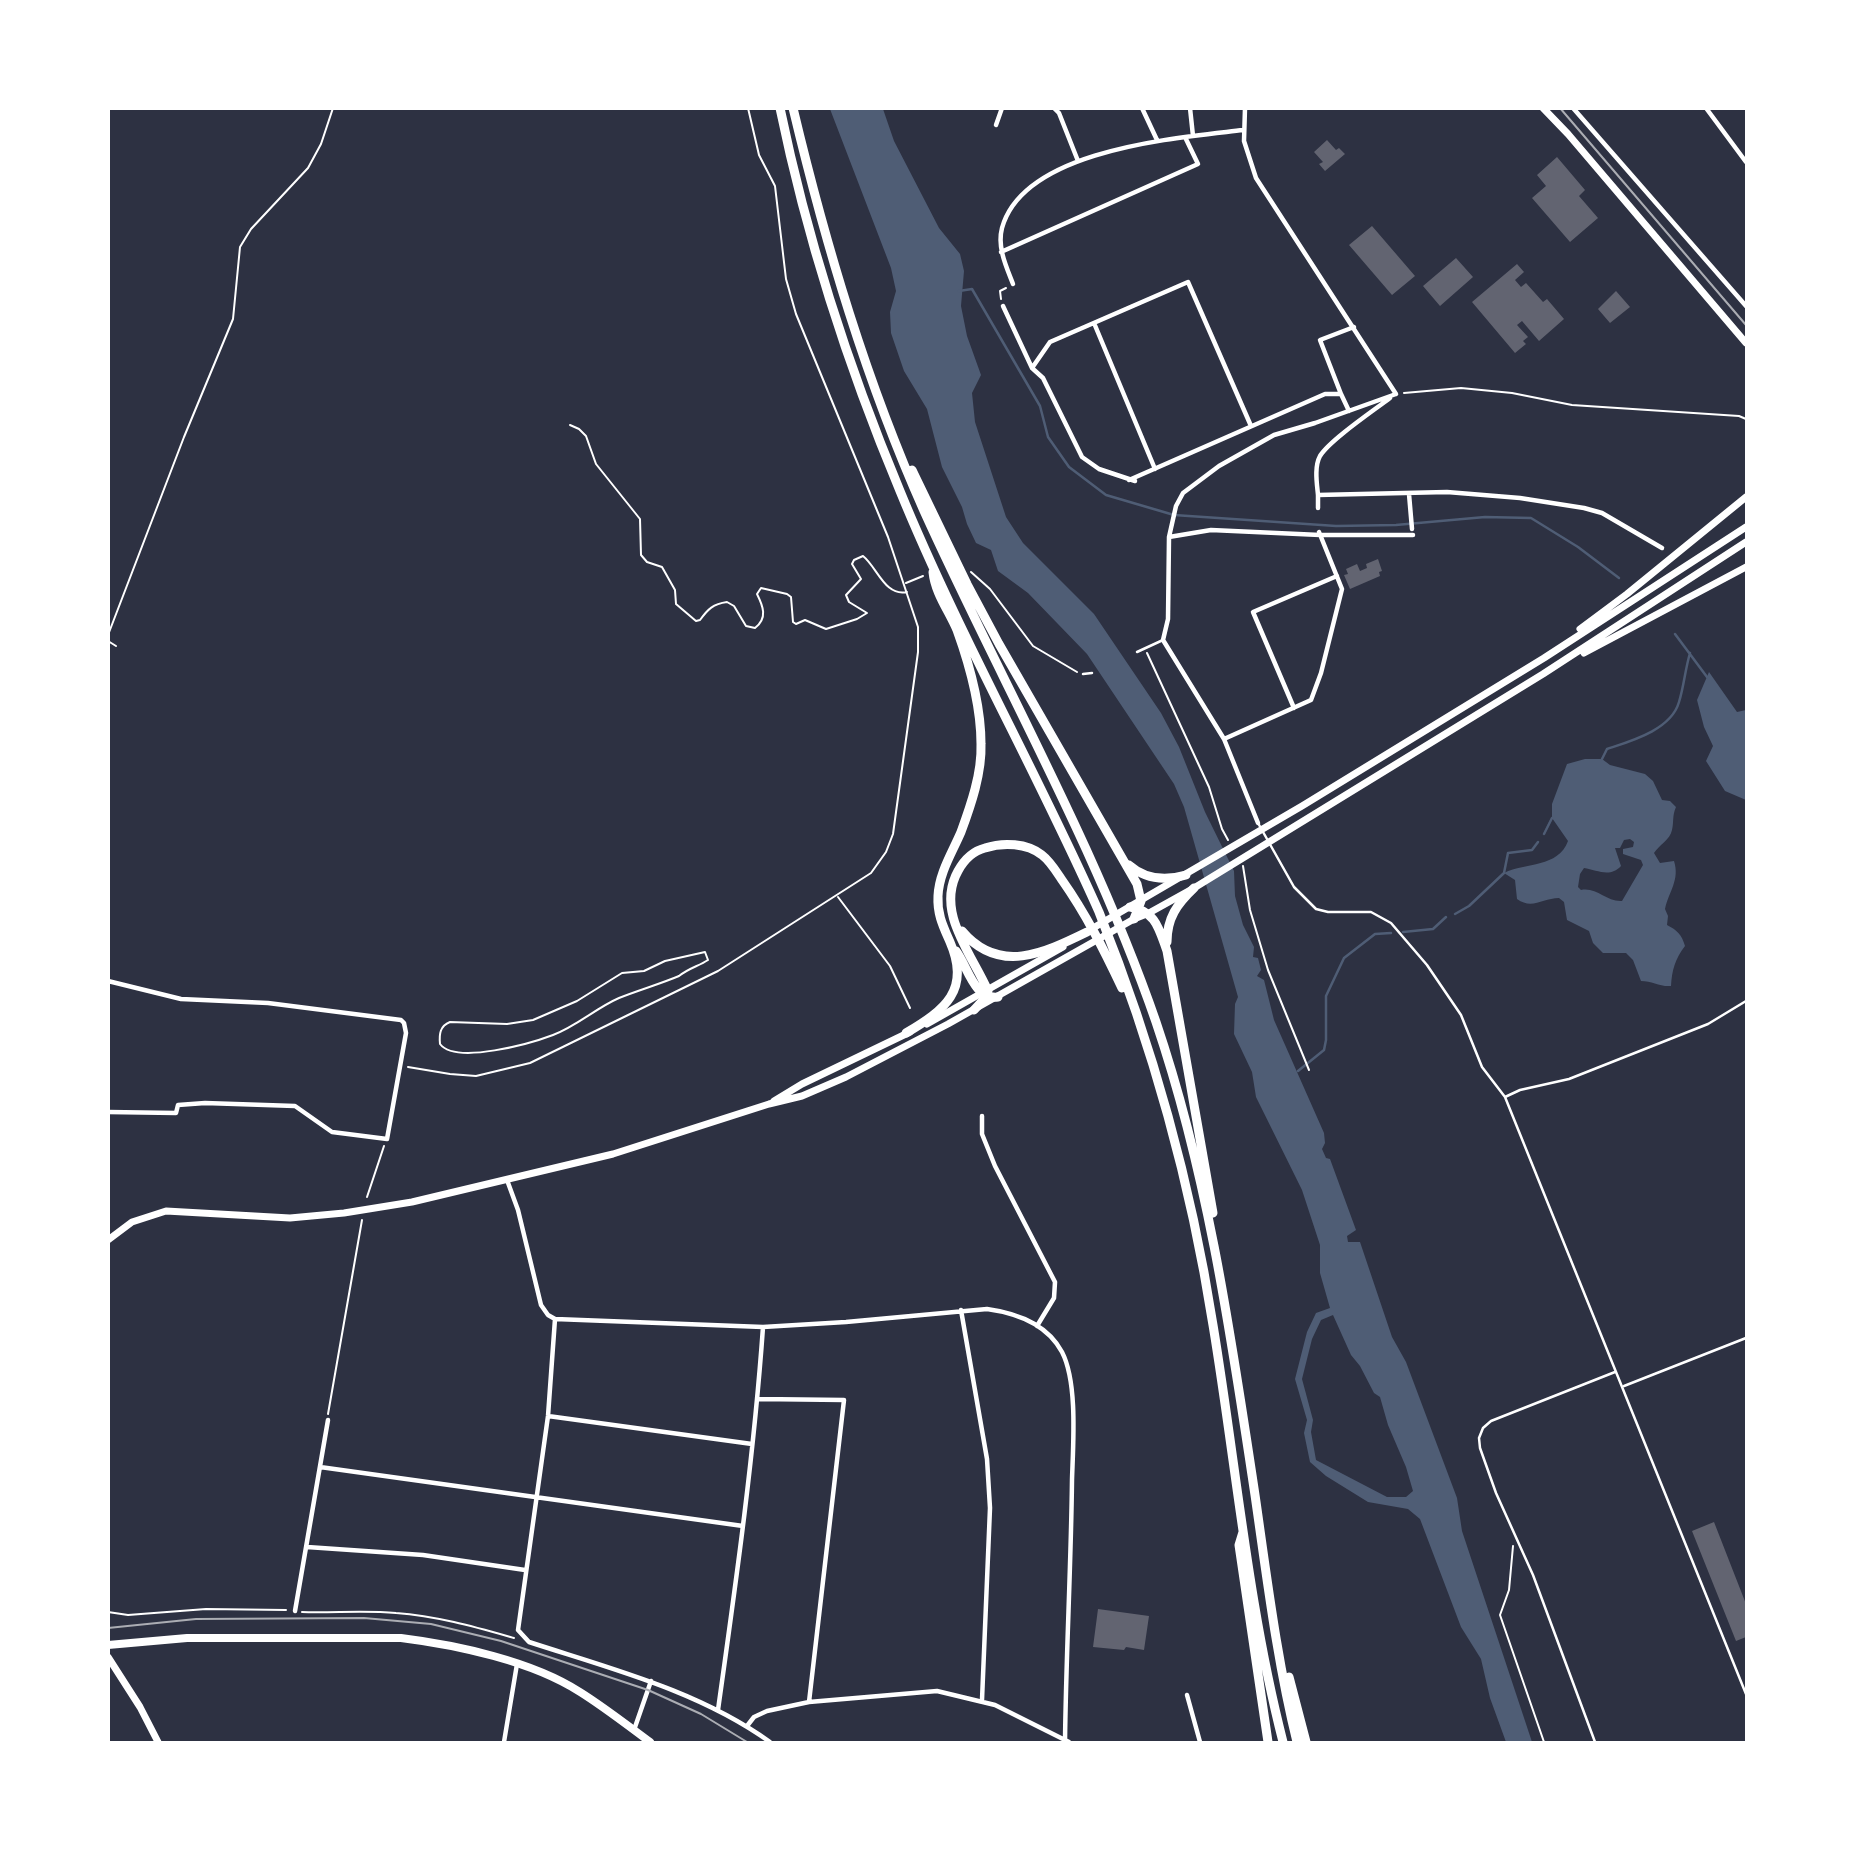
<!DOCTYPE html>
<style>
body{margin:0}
#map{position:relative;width:1855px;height:1851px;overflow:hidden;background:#2d3142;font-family:"DejaVu Sans",sans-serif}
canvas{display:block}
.frame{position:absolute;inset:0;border:110px solid #fff;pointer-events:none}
</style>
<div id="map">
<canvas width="1855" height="1851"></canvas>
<div class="frame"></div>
</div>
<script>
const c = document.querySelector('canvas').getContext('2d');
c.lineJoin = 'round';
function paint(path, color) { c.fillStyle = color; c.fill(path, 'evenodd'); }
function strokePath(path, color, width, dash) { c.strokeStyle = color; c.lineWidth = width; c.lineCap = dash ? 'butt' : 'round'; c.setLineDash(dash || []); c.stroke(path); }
const water = new Path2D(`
 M830,109H883L894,141L939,228L960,254L964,271L961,306L967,336L981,375L972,393L975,422L1006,517L1023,543L1094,614L1161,713L1179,747L1205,812L1234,871L1235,896L1243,925L1254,947L1253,957L1258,958L1261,970L1257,976L1264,980L1274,1020L1324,1133L1325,1143L1322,1149L1326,1158L1330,1159L1356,1230L1347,1236L1348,1242H1360L1392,1337L1406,1362L1457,1498L1462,1531L1532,1742H1506L1490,1698L1481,1659L1461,1627L1420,1519L1408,1509L1368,1502L1326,1476L1310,1462L1304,1433L1307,1420L1295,1379L1307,1332L1316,1313L1330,1308L1320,1273V1245L1302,1190L1256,1097L1252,1072L1234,1034L1235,1004L1238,997L1184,807L1174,784L1087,654L1028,593L998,571L991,550L976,543L967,524L962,507L942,467L927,409L904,371L891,333L890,312L896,291L891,268ZM1333,1315L1351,1355L1360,1366L1374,1393L1380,1397L1388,1425L1406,1467L1413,1491L1406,1497H1387L1316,1460L1311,1432L1313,1420L1302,1379L1312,1339L1321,1320Z
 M1709,672L1737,712L1746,710V800L1725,791L1706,761L1713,746L1704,727L1697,700Z
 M1585,759H1602L1610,765L1645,774L1653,781L1662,800L1670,801L1676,807C1672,816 1674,822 1672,830C1670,840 1659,845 1654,853L1660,863L1674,861C1680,880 1669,891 1665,909L1668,916L1667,925C1677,930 1682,935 1685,946C1675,959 1672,970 1671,986C1660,987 1652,981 1641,981L1633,960L1626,953H1603L1593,943L1589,931L1567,920L1564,902L1559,898C1543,898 1532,910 1517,899L1515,880L1504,873C1526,862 1558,868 1568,841L1552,818V804L1567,764ZM1630,839L1634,842L1633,847L1623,849V854L1641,860L1643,865L1622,901C1606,902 1597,887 1581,890L1578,887L1580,874L1584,868C1597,870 1610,878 1621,866L1615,848H1620L1624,840Z`);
const stream = new Path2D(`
 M959,291L972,289L1040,406L1048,437L1069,467L1106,495L1174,515L1336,526L1396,525L1485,517L1531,518L1578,547L1619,578
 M1675,634L1707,677
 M1602,759L1607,749C1631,741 1671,730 1679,702C1684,686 1685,670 1690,653
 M1544,834L1552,818
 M1455,914L1469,906L1504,873L1508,853L1532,850L1538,842
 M1403,932L1433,929L1446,917
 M1298,1071L1324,1050L1326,1040V996L1344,958L1375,934L1391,933`);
const building = new Path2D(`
 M1327,140L1336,150L1339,148L1345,154L1325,171L1319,164L1323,162L1314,152Z
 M1557,157L1585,190L1579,196L1598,218L1570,242L1532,198L1546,186L1537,175Z
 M1372,226L1415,276L1392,295L1349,245Z
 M1456,258L1473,277L1440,306L1423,286Z
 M1517,264L1524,272L1515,280L1521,287L1526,283L1543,302L1547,299L1564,319L1539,341L1522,321L1517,325L1528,337L1523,341L1526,344L1515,353L1472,302Z
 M1616,291L1630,307L1610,323L1598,309Z
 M1378,559L1382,571L1379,572L1380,576L1350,589L1344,575L1348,574L1346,569L1357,564L1360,571L1367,568L1366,564Z
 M1714,1522L1746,1604V1637L1736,1641L1692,1531Z
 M1098,1609L1149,1616L1144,1650L1126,1647L1124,1650L1093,1647Z`);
const path = new Path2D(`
 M1001,299L1000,291L1006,288
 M1404,393L1461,388L1512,393L1572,405L1739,416L1746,419
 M570,425L579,429L586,436L596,464L640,519L641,555L647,562L662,567L675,590L676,604L696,621L700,620C708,609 713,604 727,602L734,606L746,626L755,628C768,618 763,606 757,594L761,588L787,594L791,597L793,622L796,624L805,620L826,629L857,619L867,613L849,602L846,595L861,579L852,564L854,560L863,556C877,567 885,597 907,592
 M971,572L990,589L1033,646L1077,672
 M906,583L923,576
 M108,635L184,437L233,319L240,247L251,229L308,168L321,144L333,108
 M108,641L116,646
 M1147,653L1209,787L1222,829L1228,840
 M1243,866L1250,910L1268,970L1309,1070
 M838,897L890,966L910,1008
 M705,952L708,960C699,966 689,968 679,976C660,984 639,990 619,998C596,1008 577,1026 553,1035C532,1043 456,1065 440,1044C439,1034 440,1026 450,1022L507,1024L533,1020L577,1001L622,973L644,971L665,961Z
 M408,1067L450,1074L476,1076L530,1063L718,971L871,873L886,852L893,834L918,652V627L888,537L796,314L786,279L775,186L759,155L748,108
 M367,1197L384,1146
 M328,1414L362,1220
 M1513,1546L1509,1590L1500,1615L1544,1742
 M108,1612L128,1615L206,1609L286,1610
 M302,1612C334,1613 365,1610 396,1613C437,1616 475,1627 514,1638`);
const service = new Path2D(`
 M1137,652L1163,640
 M1083,674L1092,673
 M1258,823L1294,887L1316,909L1328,912H1371L1391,923L1427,965L1461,1015L1482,1067L1505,1097L1746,1694
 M1505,1097L1520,1090L1569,1079L1708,1024L1746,1001
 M1624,1386L1746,1338
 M1595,1742L1533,1575L1496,1493L1480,1448L1479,1438L1483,1428L1491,1421L1615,1372`);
const minor = new Path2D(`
 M1054,108L1059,113L1078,161
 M1142,108L1157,140
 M1190,108L1193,136
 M1245,108L1244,141L1256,178L1396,394
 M1573,108L1746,306
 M1706,108L1746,162
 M996,125L1002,108
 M1001,252L1198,164L1185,137
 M1013,284C1006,266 997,247 1002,228C1024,149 1177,138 1243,130
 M1003,306L1032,368L1043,378L1082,457L1099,469L1135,481
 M1094,323L1155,469
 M1032,368L1050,342L1188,282L1251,426
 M1341,394L1320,340L1354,327
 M1390,398C1373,411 1330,440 1320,456C1314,467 1317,484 1318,495L1447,492L1520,498L1584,508L1602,513L1662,548
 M1129,480L1325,394H1341L1349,411
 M1409,494L1412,529
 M1318,495V508
 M1169,537L1211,530L1320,535H1413
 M1294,708L1253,612L1337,576
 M1224,739L1311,700L1321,673L1342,589L1319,532
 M1258,823L1224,739L1163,640L1168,619L1169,537L1176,506L1183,493L1219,466L1274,435L1315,423L1396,394
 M108,981L181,999L268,1003L401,1020L404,1023L406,1033L387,1139L332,1132L295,1106L205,1103L178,1105L176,1113L108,1112
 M982,1116V1134L995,1166L1055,1282L1054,1298L1037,1326
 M507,1180L518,1210L541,1305L548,1315L555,1319L548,1416L518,1630L529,1642C612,1669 699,1691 770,1742
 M961,1310L987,1459L990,1508L982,1700
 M555,1319L763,1327L846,1322L987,1309C1016,1313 1047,1324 1062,1352C1078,1383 1073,1445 1072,1480C1071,1567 1066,1655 1065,1742
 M758,1399L844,1400L809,1702
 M548,1416L752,1444
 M320,1467L743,1526
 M307,1547L423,1555L525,1570
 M295,1611L328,1420
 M1187,1695L1200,1742
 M718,1710C736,1582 754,1455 763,1327
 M747,1726L754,1717L767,1711L809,1702L937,1691L995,1705L1069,1742
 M634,1730L651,1681
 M504,1742L517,1664`);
const secondary = new Path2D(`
 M1543,108L1568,134L1746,343
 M1580,629L1627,594L1746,497
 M1584,653L1746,567
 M1088,931L1302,806L1544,658L1746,527
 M927,1024L1063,947
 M774,1101L802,1084L910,1032
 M108,1240L132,1222L166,1211L290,1218L344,1213L412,1202L613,1154L769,1104L802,1096L846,1077L948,1024L1134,919L1149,913L1194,888L1543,674L1746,542
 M108,1657L140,1707L158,1742`);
const primary = new Path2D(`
 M108,1645L187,1638H401C457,1645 532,1661 580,1692C604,1707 627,1725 650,1742`);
const motorway = new Path2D(`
 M780,108C807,239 849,369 900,491C959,635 1036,770 1099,912C1152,1044 1191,1184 1213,1325C1236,1464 1248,1606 1283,1742
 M793,108C826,246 866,381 924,511C1001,681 1095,845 1156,1022C1208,1175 1231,1336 1255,1495C1267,1578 1277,1661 1297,1742
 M912,470L967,584L999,644L1137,884L1141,901L1134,919
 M1129,865C1146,880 1165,881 1186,875
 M1130,907C1156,911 1159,929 1167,951L1213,1213
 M962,931C999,975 1044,953 1087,932
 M1167,942C1167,918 1177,904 1194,888
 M956,951C968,967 974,1000 998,997
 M974,1010L986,997L988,991C972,954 935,912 958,871C964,860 973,851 985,848C1003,842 1027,843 1042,855C1050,861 1056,871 1062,880C1086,914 1104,950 1122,988
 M906,1033C945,1010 971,990 950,942C943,926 937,914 938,896C939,873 952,853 961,832C971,805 982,773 981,744C981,706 970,666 957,630C949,611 935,593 933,572
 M1243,1532L1239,1545L1268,1742
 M1289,1677L1306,1742`);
const tram = new Path2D(`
 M1560,108L1746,325
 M108,1628L196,1619L364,1618L431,1624L501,1641L648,1690L701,1714L747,1742`);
paint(water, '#4f5d75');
strokePath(stream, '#4f5d75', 2.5);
paint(building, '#626471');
strokePath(path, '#fff', 2);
strokePath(service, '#fff', 2.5);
strokePath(minor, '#fff', 4.5);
strokePath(secondary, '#fff', 7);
strokePath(primary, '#fff', 8);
strokePath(motorway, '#fff', 9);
strokePath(tram, '#abadb3', 2);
</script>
